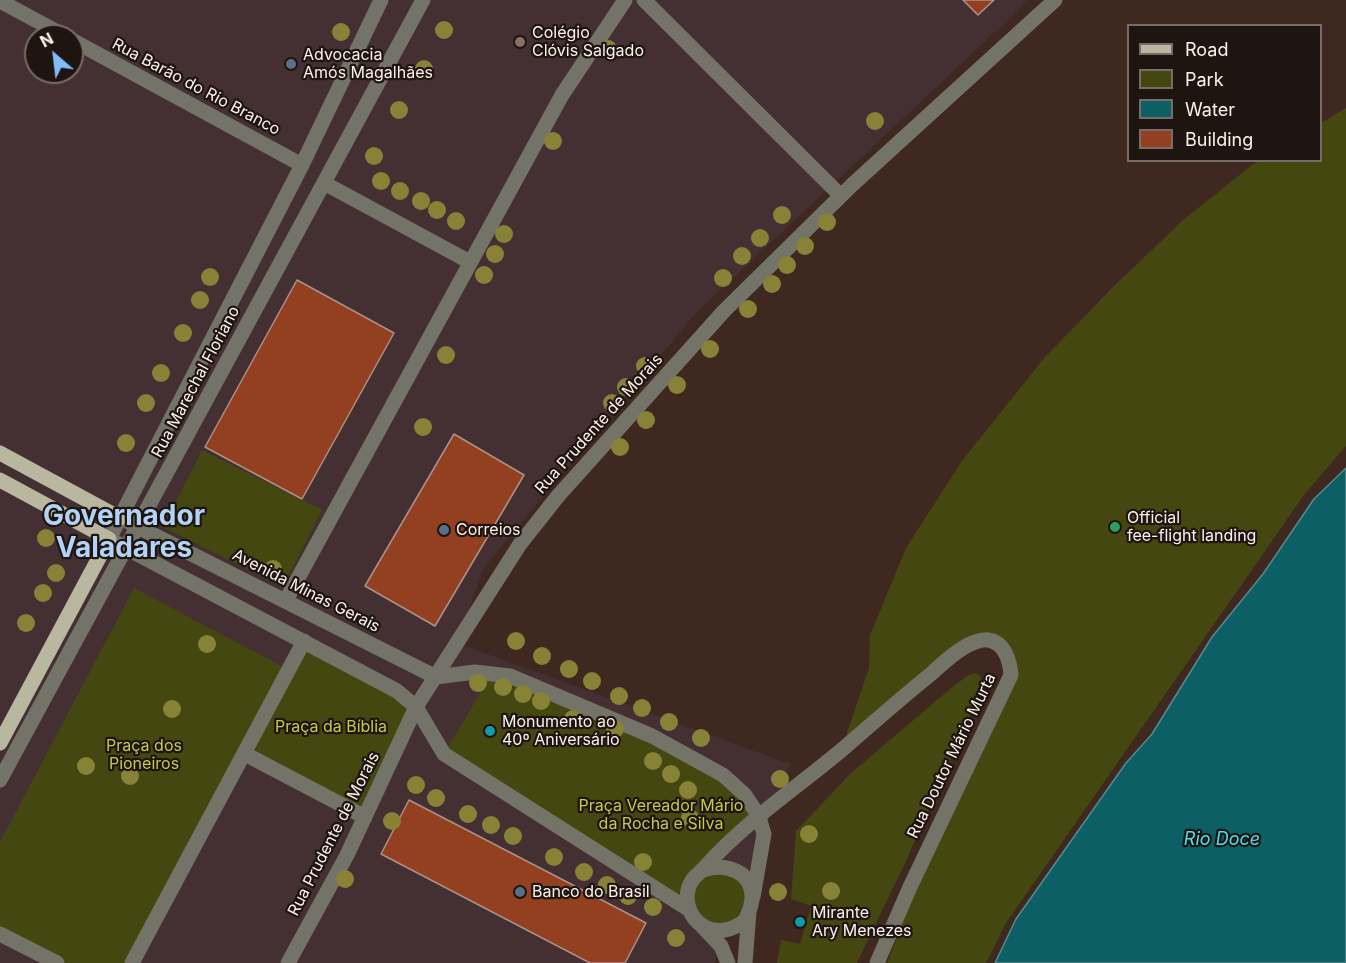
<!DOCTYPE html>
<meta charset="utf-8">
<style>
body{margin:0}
#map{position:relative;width:1346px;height:963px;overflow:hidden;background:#3e2820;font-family:Inter,sans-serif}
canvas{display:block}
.legend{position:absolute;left:1127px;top:24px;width:195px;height:138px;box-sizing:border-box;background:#1e1410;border:2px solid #776c68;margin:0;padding:8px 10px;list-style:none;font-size:18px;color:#fdf1ec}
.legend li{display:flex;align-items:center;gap:12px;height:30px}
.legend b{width:30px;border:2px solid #776c68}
.north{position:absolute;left:24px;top:24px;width:60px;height:60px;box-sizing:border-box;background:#1e1410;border:2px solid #776c68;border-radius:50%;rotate:332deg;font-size:16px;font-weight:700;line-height:24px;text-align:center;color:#fdf1ec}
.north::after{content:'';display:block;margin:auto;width:21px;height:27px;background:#81bdfa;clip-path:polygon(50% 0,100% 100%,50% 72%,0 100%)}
</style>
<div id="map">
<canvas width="1346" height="963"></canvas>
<ul class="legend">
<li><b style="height:8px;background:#b9b7a0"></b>Road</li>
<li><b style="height:16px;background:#444710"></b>Park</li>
<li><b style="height:16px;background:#0d5f66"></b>Water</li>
<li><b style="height:16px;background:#934020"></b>Building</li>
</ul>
<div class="north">N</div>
</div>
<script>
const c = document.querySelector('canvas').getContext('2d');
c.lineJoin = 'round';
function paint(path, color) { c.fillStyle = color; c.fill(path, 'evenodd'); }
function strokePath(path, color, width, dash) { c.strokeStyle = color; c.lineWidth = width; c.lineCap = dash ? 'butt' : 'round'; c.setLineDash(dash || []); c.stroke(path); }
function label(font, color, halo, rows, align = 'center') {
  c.font = font + ' Inter,sans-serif'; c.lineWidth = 4.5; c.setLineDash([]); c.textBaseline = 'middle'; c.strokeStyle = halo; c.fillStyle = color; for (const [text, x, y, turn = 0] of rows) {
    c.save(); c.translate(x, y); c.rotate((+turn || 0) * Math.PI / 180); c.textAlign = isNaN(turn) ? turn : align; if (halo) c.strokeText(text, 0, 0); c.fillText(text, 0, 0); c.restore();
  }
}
const commercial = new Path2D(`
 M0,0H1029L696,313L484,568L457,643L790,764L714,963H0ZM36,36H72V72H36Z`);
const green = new Path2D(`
 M1346,108V446L1304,495L1006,923L986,963H887L911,900L1012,660L977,638L843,744L869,668L870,635L906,548L961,462L1045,357L1114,286L1182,221L1252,165L1260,161L1320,160L1321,123Z
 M202,450L322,510L283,587L163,527Z
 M134,588L287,669L131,963H61L0,930V842Z
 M306,648L397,696L409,708L364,810L250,751Z
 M492,673L723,775L754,809L703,870L685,907L444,754Z
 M976,673C986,680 982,687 978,697L907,859L857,963H777L781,940L800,944L811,906L791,899L796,831L851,773L956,684L969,675Z
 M713,871L739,879C752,906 747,916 719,927L695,915C692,888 688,885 713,871Z`);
const water = new Path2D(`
 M1346,468V963H995L1016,919L1126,763L1152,734L1212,637L1263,574L1314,499Z`);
const building = new Path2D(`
 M963,0H994L978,15Z
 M297,280L394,333L302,499L205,447Z
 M454,434L524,475L435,626L365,586Z
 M409,800L646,923L625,963H590L381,854Z`);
const minor = new Path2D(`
 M381,0L302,165L109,539L397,691L416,707L444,754L688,909
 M644,0L841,196
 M0,1L65,36
 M72,40L302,165
 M324,183L470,262
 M130,523L436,677
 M286,600L562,95L625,0
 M436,677L475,672L510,676L652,736L723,775L745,795L754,809L759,817L764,834L753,897
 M245,754L365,817
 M0,780L423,0
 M703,870C725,863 752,870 752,898C752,906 748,914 745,921C739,925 732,929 725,930C696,935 677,902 693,879C697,874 702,871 706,866C746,821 798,787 844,748C873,723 901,698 931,674C941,665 951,655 963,648C969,644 980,639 988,640C1005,642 1010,662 1011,675L910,887L877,963
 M702,926L721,946L728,963
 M0,934L57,963
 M132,963L304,641
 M288,963L347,855L416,707L520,544L558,496L724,311L852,185L1055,0
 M745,963L749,912`);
const major = new Path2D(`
 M0,453L120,518
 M0,480L109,539L0,743`);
const trees = [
 [444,30],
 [341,32],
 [608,49],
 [424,69],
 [399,110],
 [875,121],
 [553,141],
 [374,156],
 [381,181],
 [400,191],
 [421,201],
 [437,210],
 [782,215],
 [456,221],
 [827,222],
 [504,234],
 [760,238],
 [805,246],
 [495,254],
 [742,256],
 [787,265],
 [484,275],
 [210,277],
 [723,278],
 [772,284],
 [200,300],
 [748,309],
 [183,333],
 [710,349],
 [446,355],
 [645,366],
 [161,373],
 [677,385],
 [626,387],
 [146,403],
 [612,403],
 [646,420],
 [423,427],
 [126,443],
 [620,447],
 [46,538],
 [273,569],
 [56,573],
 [43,593],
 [26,623],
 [516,641],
 [207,644],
 [542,656],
 [569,669],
 [592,681],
 [478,683],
 [503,687],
 [523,694],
 [619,696],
 [541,701],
 [642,708],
 [172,709],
 [573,719],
 [669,722],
 [615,729],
 [701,738],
 [653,761],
 [86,766],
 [671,774],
 [130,776],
 [780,779],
 [416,785],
 [688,790],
 [436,798],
 [468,814],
 [690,818],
 [392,821],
 [491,825],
 [809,834],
 [513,836],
 [554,857],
 [643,862],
 [584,872],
 [345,879],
 [607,885],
 [831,891],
 [778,892],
 [628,896],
 [653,907],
 [676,938]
];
const markers = [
 [520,42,6,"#8d6e63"],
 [291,64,6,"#5c6f8a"],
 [1115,527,6,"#2e9e5b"],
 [444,530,6,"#5c6f8a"],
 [490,731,6,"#0f9aa8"],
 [520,892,6,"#5c6f8a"],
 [800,922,6,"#0f9aa8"]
];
const poiNames = [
 ["Colégio",532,33],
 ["Clóvis Salgado",532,51],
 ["Advocacia",303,55],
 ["Amós Magalhães",303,73],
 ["Official",1127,518],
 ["fee-flight landing",1127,536],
 ["Correios",456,530],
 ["Monumento ao",502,722],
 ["40º Aniversário",502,740],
 ["Banco do Brasil",532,892],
 ["Mirante",812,913],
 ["Ary Menezes",812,931]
];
const streetNames = [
 ["Rua Barão do Rio Branco",196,87,28],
 ["Rua Marechal Floriano",196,382,-62],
 ["Rua Prudente de Morais",599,424,-48],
 ["Avenida Minas Gerais",306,591,27],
 ["Rua Doutor Mário Murta",952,756,-64],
 ["Rua Prudente de Morais",334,834,-63]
];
const parkNames = [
 ["Praça da Bíblia",331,727],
 ["Praça dos",144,746],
 ["Pioneiros",144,764],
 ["Praça Vereador Mário",661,806],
 ["da Rocha e Silva",661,824]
];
const waterNames = [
 ["Rio Doce",1222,840]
];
const townNames = [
 ["Governador",124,517],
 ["Valadares",124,549]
];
paint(commercial, '#443033');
paint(green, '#444710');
paint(water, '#0d5f66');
strokePath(water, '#558b8e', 1.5);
paint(building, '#934020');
strokePath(building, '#ac9187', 1.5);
strokePath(minor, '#747368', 15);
strokePath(major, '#b9b7a0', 15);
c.fillStyle = '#888237';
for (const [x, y] of trees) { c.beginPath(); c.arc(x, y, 9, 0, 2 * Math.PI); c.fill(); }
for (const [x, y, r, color] of markers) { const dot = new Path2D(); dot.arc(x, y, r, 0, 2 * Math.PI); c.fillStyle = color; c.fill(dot); strokePath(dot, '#1e1410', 2); }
label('16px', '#fdf1ec', '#1e1410', poiNames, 'left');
label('16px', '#fdf1ec', '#1e1410', streetNames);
label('16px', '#c4cb49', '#1e1410', parkNames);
label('italic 18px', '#4cdbe8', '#1e1410', waterNames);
label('bold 28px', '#b2d3f6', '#1e1410', townNames);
</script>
